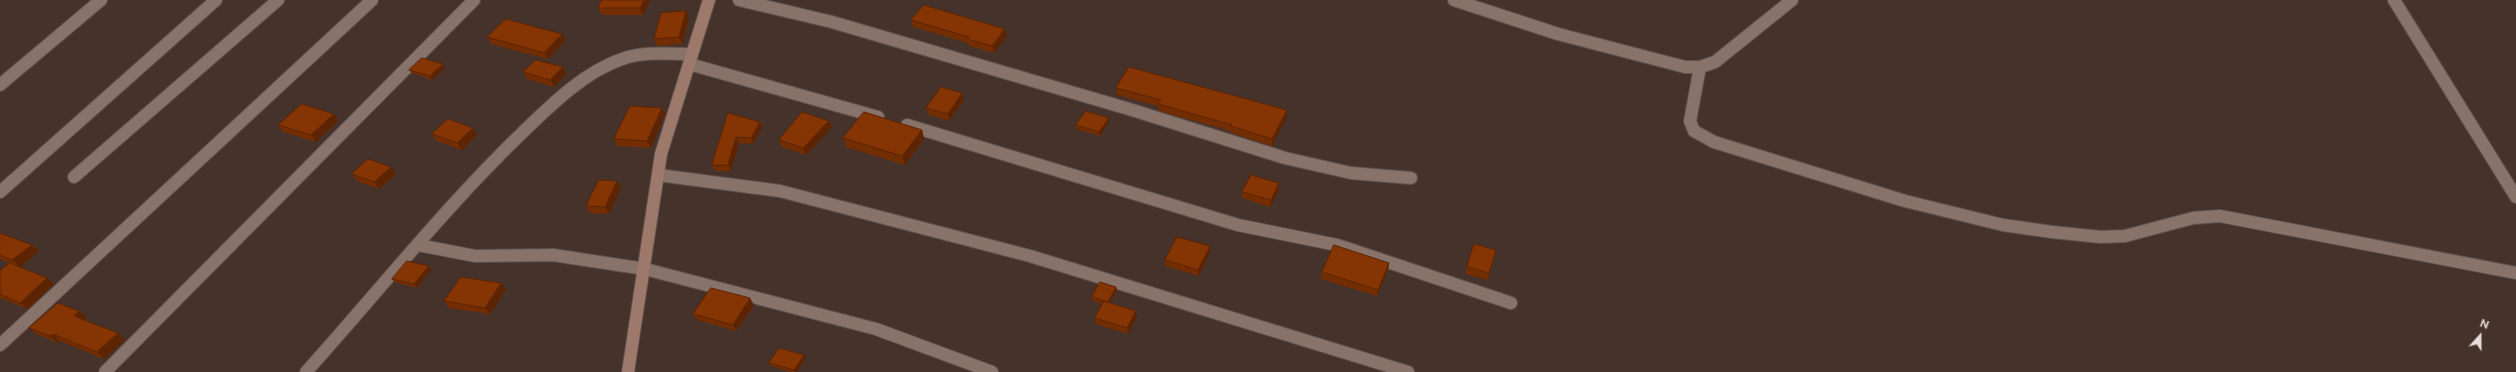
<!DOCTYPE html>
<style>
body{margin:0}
#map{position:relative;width:2516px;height:372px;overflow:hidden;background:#45332b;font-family:Raleway,sans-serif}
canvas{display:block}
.north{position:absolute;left:2460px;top:316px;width:40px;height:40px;-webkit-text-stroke:3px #45332b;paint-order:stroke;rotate:21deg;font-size:11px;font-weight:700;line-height:16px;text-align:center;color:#e8ddd8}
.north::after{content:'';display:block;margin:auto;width:14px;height:18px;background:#e8ddd8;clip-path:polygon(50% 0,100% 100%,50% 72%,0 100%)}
</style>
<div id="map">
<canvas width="2516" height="372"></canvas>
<div class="north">N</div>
</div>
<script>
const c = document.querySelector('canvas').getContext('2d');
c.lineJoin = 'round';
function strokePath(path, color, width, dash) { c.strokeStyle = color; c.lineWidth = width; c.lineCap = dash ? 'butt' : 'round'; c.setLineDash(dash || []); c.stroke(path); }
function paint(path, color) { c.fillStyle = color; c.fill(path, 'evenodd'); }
const street = new Path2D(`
 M739,0L832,22L1129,109L1285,158L1351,173L1411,178
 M1454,0L1558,34L1685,67H1700L1715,62L1792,0
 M2394,0L2516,197
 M689,64L878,117
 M1700,67L1690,121L1694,131L1714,142L1905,201L2003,225L2052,232L2101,237L2125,236L2193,218L2220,216L2516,273
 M0,85L101,0
 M907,125L1238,225L1337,245L1511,303
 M658,175L780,191L1030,256L1408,372
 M74,177L278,0
 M0,192L216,0
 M418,245L475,256L553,255L645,269L876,329L992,372
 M0,345L372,0
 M105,372L474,0
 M306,372C378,292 445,207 523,132C551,105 584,72 622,59C644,51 668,54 691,54`);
const secondary = new Path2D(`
 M628,372L661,154L709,0`);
const wall = new Path2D(`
 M602,0H650L643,15H602L598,8Z
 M686,11L689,18L682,44L657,46L654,39Z
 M911,20L1007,36L994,53L969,46L968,43L913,27Z
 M487,37L566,40L548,59L491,44Z
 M563,67L566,74L554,87L527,79L523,72Z
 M445,68L432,80L412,73L409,70Z
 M1116,88L1287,117L1272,146L1231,133V131L1159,111L1158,106L1117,95Z
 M964,100L949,121L928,114L926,108Z
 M662,108L665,114L651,148L617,146L614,139Z
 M728,113L760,122L762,128L753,144L739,143L731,171H715L712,165Z
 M339,120L316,142L283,132L278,125Z
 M1109,121L1100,136L1076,129V125Z
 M832,127L806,155L782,147L779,140Z
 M473,128L477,135L462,150L436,141L432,134Z
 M922,130L924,139L905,165L846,147L843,138Z
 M352,174H396L379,189L357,181Z
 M617,181L621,188L609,214L590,213L586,206Z
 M1279,183V190L1270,207L1242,198V192Z
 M0,233L32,245L39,251L20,267L47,278L54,284L28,309L0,298V271L10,263L0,259Z
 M1210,246V253L1199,276L1165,266V260Z
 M1496,250L1488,280L1465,274L1467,267Z
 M1389,263L1388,270L1377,296L1321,279L1322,272Z
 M431,270L417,288L394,282L392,279Z
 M1116,287L1117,290L1110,303L1137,317L1128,334L1096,324L1095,318L1103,304L1092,301V297Z
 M506,290L490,314L449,308L444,301Z
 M754,305L736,331L697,320L693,314Z
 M79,311L87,317L84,320L118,333L125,340L104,359L60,341L58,343L36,334L29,328Z
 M806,358L797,372H791L771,366L769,363Z`);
const shadedWall = new Path2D(`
 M644,0H650L643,15L640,8Z
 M686,11L689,18L682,44L679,37Z
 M1005,29L1007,36L994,53L992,46Z
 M562,34L566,40L548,59L544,53Z
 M443,64L445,68L432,80L430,76Z
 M563,67L566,74L554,87L550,80Z
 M962,93L964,100L949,121L948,114Z
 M662,108L665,114L651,148L647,141Z
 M1287,110V117L1272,146V139Z
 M334,114L339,120L316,142L311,135Z
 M1109,118V121L1100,136L1099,132Z
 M829,121L832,127L806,155L803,148Z
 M760,122L762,128L753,144L751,138Z
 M473,128L477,135L462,150L457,143Z
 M922,130L924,139L905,165L902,156Z
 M736,137L739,143L731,171L728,165Z
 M391,167L396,174L379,189L374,182Z
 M617,181L621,188L609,214L605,207Z
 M1279,183V190L1270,207L1271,200Z
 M32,245L39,251L20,267L12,260Z
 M1210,246V253L1199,276L1198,270Z
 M1496,250L1494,257L1488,280L1489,273Z
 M1389,263L1388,270L1377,296L1378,290Z
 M429,266L431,270L417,288L414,284Z
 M47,278L54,284L28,309L20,303Z
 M501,283L506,290L490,314L485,308Z
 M1116,287L1117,290L1108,306V302Z
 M750,298L754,305L736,331L733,325Z
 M79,311L87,317L81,322L74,316Z
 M1136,311L1137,317L1128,334L1127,328Z
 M118,333L125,340L104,359L97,352Z
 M53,334L60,341L58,343L50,336Z
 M804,355L806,358L797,372H795L794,370Z`);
const building = new Path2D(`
 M602,0H644L640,8H598Z
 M924,5L1005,29L992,46L967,39L969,37L911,20Z
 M686,11L679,37L654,39L661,13Z
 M506,19L562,34L544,53L487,37Z
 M422,58L443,64L430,76L409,70Z
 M536,60L563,67L550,80L523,72Z
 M1129,67L1287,110L1272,139L1231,126L1232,125L1158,104L1161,100L1116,88Z
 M941,87L962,93L948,114L926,108Z
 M302,104L334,114L311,135L278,125Z
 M630,106L662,108L647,141L614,139Z
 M1086,111L1109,118L1099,132L1076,125Z
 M802,112L829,121L803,148L779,140Z
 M864,112L922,130L902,156L843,138Z
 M728,113L760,122L751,138L736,137L728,165H712Z
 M448,119L473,128L457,143L432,134Z
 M368,159L391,167L374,182L352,174Z
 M1251,175L1279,183L1271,200L1242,192Z
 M599,180L617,181L605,207L586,206Z
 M0,233L32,245L12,260L0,255Z
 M1177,237L1210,246L1198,270L1165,260Z
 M1474,244L1496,250L1489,273L1467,267Z
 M1334,245L1389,263L1378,290L1322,272Z
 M407,261L429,266L414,284L392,279Z
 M10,263L47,278L20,303L0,294V271Z
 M461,277L501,283L485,308L444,301Z
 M1100,282L1116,287L1108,302L1092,297Z
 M711,288L750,298L733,325L693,314Z
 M1104,301L1136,311L1127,328L1095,318Z
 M58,303L79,311L74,316L118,333L97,352L53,334L50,336L29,328Z
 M779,348L804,355L794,370L769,363Z`);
strokePath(street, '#60514b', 14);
strokePath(secondary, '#60514b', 14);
strokePath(street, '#88736b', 12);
strokePath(secondary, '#9c796b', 12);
paint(wall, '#722d03');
paint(shadedWall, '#5d2403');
paint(building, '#853404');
strokePath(building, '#5d2403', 1);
</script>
